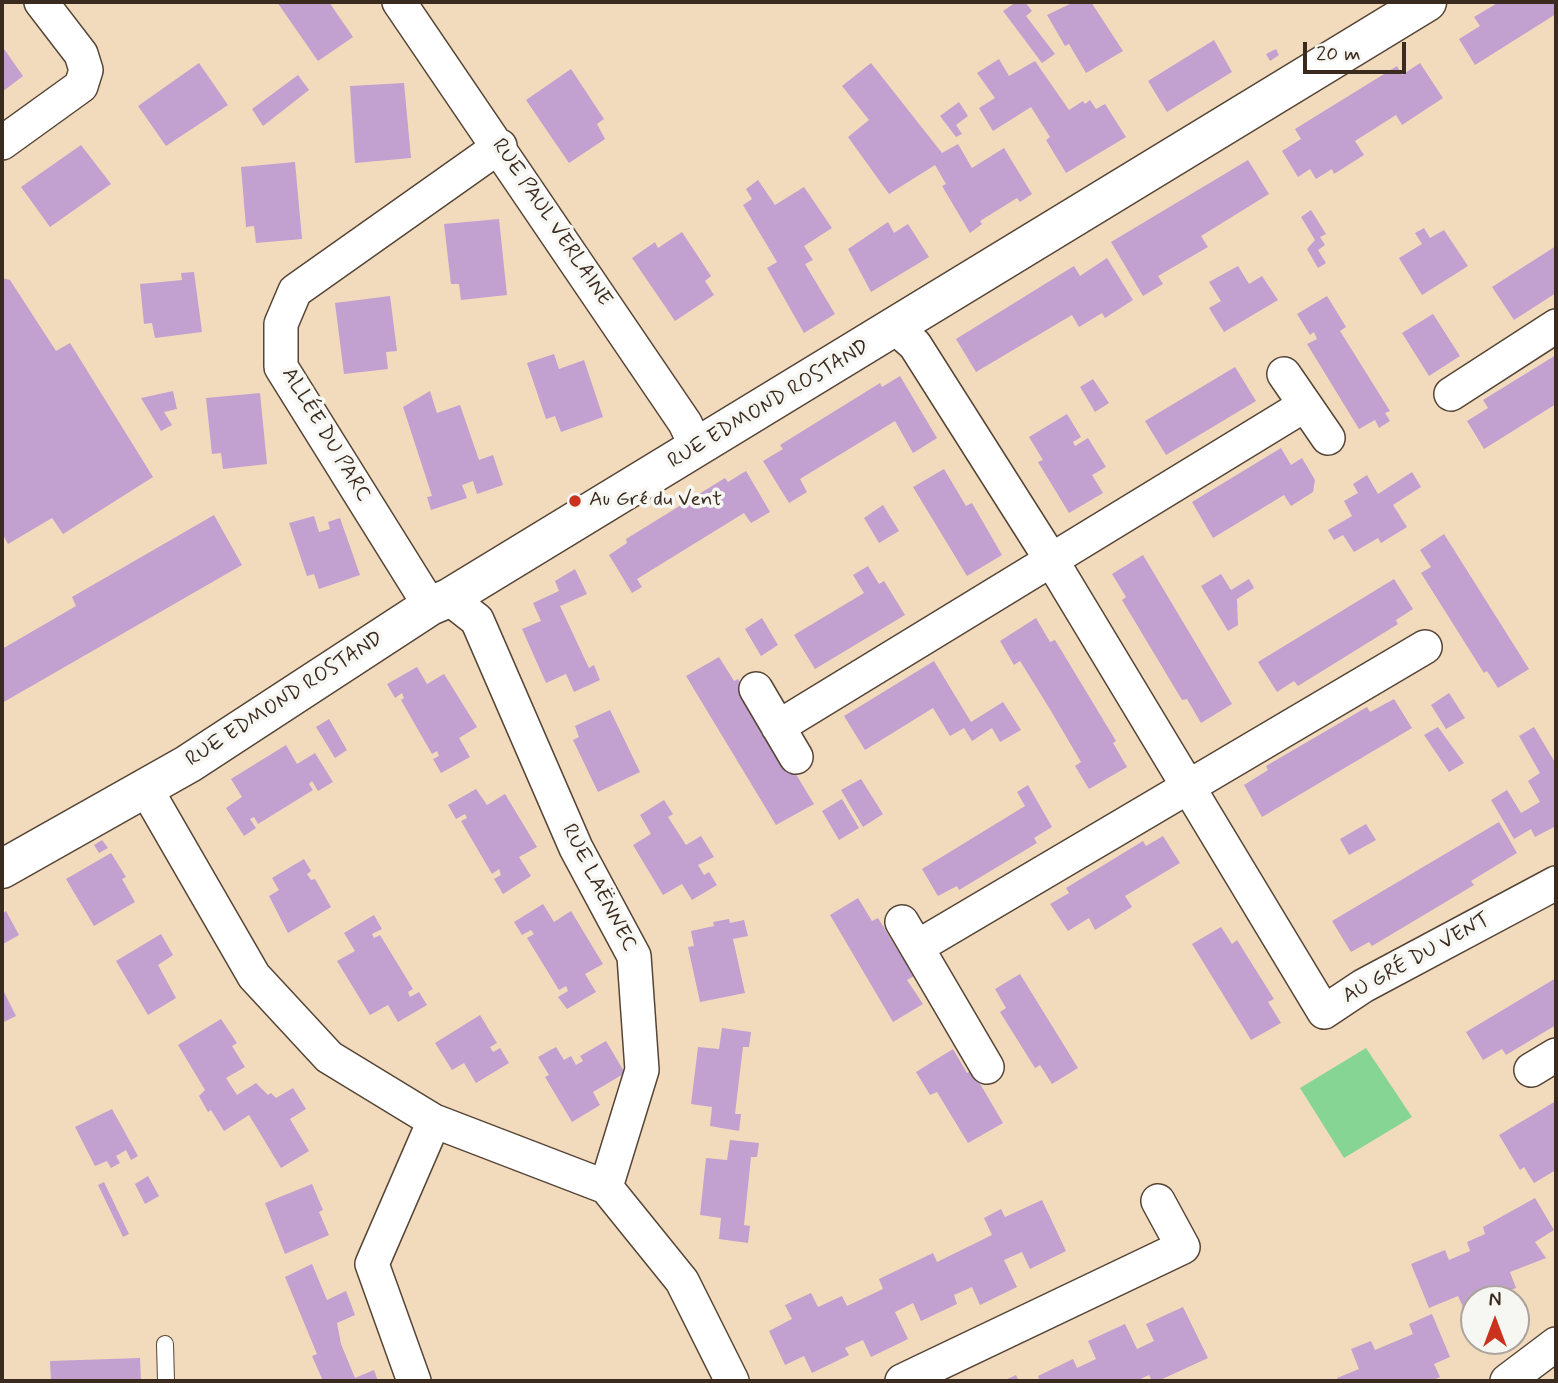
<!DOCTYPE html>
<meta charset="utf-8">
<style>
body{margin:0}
#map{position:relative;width:1558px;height:1383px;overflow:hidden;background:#f2dbbd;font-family:Mynerve,sans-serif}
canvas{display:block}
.frame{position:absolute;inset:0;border:4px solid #3b2a1e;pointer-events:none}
.north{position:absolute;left:1460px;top:1285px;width:70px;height:70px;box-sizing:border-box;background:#f6f6f2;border:2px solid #aba49d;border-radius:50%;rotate:0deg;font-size:19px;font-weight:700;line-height:28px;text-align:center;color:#3b2a1e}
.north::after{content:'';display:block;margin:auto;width:24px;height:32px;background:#c8321e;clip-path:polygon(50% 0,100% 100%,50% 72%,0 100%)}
.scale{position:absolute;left:1303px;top:42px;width:103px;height:32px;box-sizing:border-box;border:4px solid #3b2a1e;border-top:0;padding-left:9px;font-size:21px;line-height:24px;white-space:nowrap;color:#3b2a1e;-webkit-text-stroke:5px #f6f6f2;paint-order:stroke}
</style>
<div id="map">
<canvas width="1558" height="1383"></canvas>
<div class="frame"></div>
<div class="north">N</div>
<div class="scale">20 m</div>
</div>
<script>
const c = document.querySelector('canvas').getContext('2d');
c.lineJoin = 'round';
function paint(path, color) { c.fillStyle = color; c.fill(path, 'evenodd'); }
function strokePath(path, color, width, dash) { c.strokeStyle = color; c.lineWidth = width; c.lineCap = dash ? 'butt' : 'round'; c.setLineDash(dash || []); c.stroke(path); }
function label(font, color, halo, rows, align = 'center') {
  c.font = font + ' Mynerve,sans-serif'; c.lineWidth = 7; c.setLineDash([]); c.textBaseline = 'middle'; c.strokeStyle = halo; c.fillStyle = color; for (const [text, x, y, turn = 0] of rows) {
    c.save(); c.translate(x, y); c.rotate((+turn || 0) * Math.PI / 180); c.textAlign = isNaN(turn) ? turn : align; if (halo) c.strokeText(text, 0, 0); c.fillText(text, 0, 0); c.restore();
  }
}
const green = new Path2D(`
 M1366,1048L1412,1117L1344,1158L1300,1088Z`);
const building = new Path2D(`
 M277,2H329L353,37L318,61Z
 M1016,2H1025L1032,11L1026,16L1055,54L1042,63L1003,11Z
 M1074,2H1091L1123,51L1086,73L1069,44L1065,46L1047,15Z
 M1499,2H1556V14L1475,65L1459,39L1480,26L1474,17Z
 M1214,40L1232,72L1167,112L1148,81Z
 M2,46L23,76L2,92Z
 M1276,49L1279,55L1270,61L1266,54Z
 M999,59L1009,76L1035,61L1069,110L1083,101L1085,104L1090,100L1096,109L1105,104L1126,137L1066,173L1046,140L1050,137L1031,107L993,131L979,108L995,98L977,73Z
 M199,63L228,105L166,146L138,106Z
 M871,63L942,153L958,144L972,168L1004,148L1032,194L1020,202L1017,198L980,221L982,224L970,233L942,186L946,184L935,165L889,194L848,137L869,120L842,86Z
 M1420,63L1443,98L1402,125L1396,115L1355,141L1364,155L1334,174L1332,169L1316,179L1310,169L1298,177L1282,151L1301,139L1295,129L1397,66L1402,75Z
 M571,69L604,119L597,124L605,139L569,163L526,100Z
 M298,75L309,90L263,126L252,109Z
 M404,83L411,158L355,163L350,86Z
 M959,102L968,116L956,125L962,134L956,137L940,116Z
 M81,145L111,184L50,227L21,187Z
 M1248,160L1269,194L1201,236L1208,247L1158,276L1163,284L1143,296L1111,242Z
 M295,162L302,239L256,243L254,226L246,227L241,167Z
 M758,180L775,205L804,187L832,228L804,246L813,260L805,264L835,314L804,333L767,268L777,262L743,205L752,199L746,189Z
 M1311,210L1326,234L1320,237L1325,245L1318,250L1326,263L1318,268L1307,249L1315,240L1301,217Z
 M499,219L507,295L461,300L459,284H451L444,224Z
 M888,222L894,233L908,224L929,257L871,292L848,249Z
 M1424,228L1430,238L1444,230L1468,266L1422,295L1399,258L1422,244L1415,233Z
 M682,232L711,276L705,281L714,295L675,321L632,258L655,242L658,248Z
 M1556,246V293L1514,320L1492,287Z
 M1107,258L1133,300L1105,318L1102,313L1079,327L1072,315L976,372L956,339L1074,266L1080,276Z
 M1238,266L1249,284L1262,276L1278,300L1224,332L1209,308L1221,301L1209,282Z
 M194,272L202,332L155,338L152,323L144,324L140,284L182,280L181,273Z
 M2,278L10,280L56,351L70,343L153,477L63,534L52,518L8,544L2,533Z
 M390,296L397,351L386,352L388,369L344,374L335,303Z
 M1327,296L1346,327L1340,331L1390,411L1385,413L1390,421L1379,428L1375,420L1359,429L1307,344L1317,339L1314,332L1310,335L1297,314Z
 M1433,314L1460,356L1429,376L1402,333Z
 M554,354L559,369L584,360L603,417L561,432L555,416L546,419L527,363Z
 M1556,355V404L1484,449L1467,421L1488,408L1483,400Z
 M1235,367L1256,401L1166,455L1145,421Z
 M900,376L937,438L913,453L895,421L800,479L807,492L789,503L763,461L783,449L780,445L880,383L882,387Z
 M1093,379L1109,403L1095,412L1080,387Z
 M173,391L177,409L164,412L172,425L161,431L141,398Z
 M430,391L437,413L460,405L479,460L493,455L503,485L477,494L473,481L462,485L467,498L431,510L427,497L432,496L403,407Z
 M260,393L267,464L223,469L221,453L212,454L206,398Z
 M1067,414L1081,437L1073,442L1075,446L1088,438L1106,467L1092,475L1103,493L1069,513L1038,462L1043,460L1029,437Z
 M1281,448L1291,465L1302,458L1315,480L1313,492L1291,506L1284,495L1213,538L1192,502Z
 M944,469L966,506L972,503L1002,555L967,576L913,487Z
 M746,471L770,512L751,523L744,513L637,579L642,587L632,593L609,555L627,543L626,539L725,478L728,482Z
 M1412,472L1421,487L1393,505L1407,527L1381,543L1378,538L1354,552L1343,535L1334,540L1328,530L1352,516L1344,501L1358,493L1353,484L1367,475L1378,494Z
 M883,505L899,531L879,543L864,518Z
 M214,515L242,565L2,703V649L76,606L72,597Z
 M314,516L319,532L330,529L328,522L340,518L360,575L319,589L314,574L307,576L289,523Z
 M1444,534L1529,669L1498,688L1487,671L1484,673L1421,573L1431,567L1420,550Z
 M1143,555L1232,704L1201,723L1187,699L1182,700L1122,600L1126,597L1112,574Z
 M868,566L879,584L884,581L905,615L815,669L794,635L864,593L853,575Z
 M575,569L587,594L560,606L589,668L594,665L600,680L574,692L566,674L546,683L522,629L541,621L533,603L559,591L555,581Z
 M1221,574L1231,590L1249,579L1254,588L1237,599L1238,625L1228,631L1201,586Z
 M1394,579L1413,609L1396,620L1398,624L1298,686L1294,681L1277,692L1258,662Z
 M762,618L778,645L761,656L745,629Z
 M1036,618L1050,642L1055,640L1116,741L1113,743L1127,767L1089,789L1075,766L1081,762L1051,711L1020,661L1014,665L1000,641Z
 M719,657L734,681L738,679L814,804L776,825L686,676Z
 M934,661L971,722L1003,702L1021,730L1000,742L992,728L972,741L964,728L950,736L933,708L865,750L844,716Z
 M417,667L427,684L444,674L477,727L459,738L470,757L441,773L433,759L439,756L437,751L432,754L417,728L401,700L404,698L402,693L395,698L387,684Z
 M1449,693L1465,718L1446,729L1431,705Z
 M1394,699L1412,728L1262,817L1244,785L1268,770L1266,766L1367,707L1370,712Z
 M610,710L640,772L598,792L573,740L579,737L575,726Z
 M329,719L347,750L335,758L316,727Z
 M1438,727L1464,763L1449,772L1424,735Z
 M1534,727L1556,764V831L1554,827L1535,837L1531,829L1514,839L1491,800L1507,790L1521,813L1540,802L1528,781L1540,773L1519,736Z
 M286,745L297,764L315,753L333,782L318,791L312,781L309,784L313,790L258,824L254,817L250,819L256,828L244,836L226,808L242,797L231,779Z
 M861,779L883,814L863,827L841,790Z
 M1028,785L1052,827L1034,838L1037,843L959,890L957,886L938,896L922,869L1025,806L1017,792Z
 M476,789L487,805L505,794L537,847L519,857L531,876L503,894L494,879L501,875L499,869L492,874L461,821L467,818L465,814L456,819L448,805Z
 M842,799L859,828L839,840L822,811Z
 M664,800L673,814L668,817L686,845L701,836L714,857L698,865L704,875L709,872L717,885L692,900L682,884L663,895L633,845L651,834L640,815Z
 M1499,822L1517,853L1471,881L1474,885L1372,946L1369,942L1351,952L1332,921Z
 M1366,824L1376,840L1349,855L1340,839Z
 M1163,836L1180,863L1125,896L1132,907L1095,930L1089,918L1068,931L1050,904L1069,893L1066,888L1143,841L1146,846Z
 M102,840L108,848L99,853L94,845Z
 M111,853L126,877L122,879L135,902L94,926L66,879Z
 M304,859L311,871L307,874L311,880L315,879L331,907L288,933L269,896L279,890L272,878Z
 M858,898L872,921L878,918L914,976L907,980L923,1004L893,1022L830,915Z
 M543,904L554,922L571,911L603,964L585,974L596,992L567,1009L558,997L568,991L566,986L559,990L527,938L534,934L531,930L522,935L514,922Z
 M6,911L19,935L3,944L2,914Z
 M374,915L382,929L372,934L374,938L380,935L413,989L408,992L410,997L419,992L427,1005L398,1022L388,1005L370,1015L337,961L355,951L344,933Z
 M729,919L730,923L744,920L748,936L733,939L745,993L700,1002L688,947L694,946L691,931L714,926L713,922Z
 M1221,927L1232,944L1237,940L1274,999L1268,1002L1281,1023L1251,1040L1192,944Z
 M161,934L173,955L158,965L176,998L148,1015L116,961Z
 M1020,974L1078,1068L1052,1084L1040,1065L1035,1068L1000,1012L1006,1008L995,989Z
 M1556,978V1025L1506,1055L1502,1049L1483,1060L1466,1032Z
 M2,988L16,1016L2,1023Z
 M480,1015L497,1043L490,1047L493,1052L500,1048L509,1063L476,1083L464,1063L452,1070L435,1043Z
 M221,1019L237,1043L232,1046L245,1067L226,1078L237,1095L256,1083L268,1095L271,1093L276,1098L293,1088L306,1109L290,1119L309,1151L281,1168L249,1115L224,1131L211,1110L208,1112L199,1096L205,1090L178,1045Z
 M722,1028L751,1032L749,1047H743L739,1080L735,1114H741L739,1131L710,1126L712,1107L691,1104L698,1047L719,1049Z
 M606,1041L625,1073L593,1092L600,1105L572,1122L545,1077L549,1075L538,1057L556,1047L564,1060L571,1056L576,1065L583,1061L580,1056Z
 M953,1049L967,1073L972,1070L1003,1123L968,1143L937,1092L930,1095L916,1072Z
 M1556,1101V1170L1534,1183L1524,1167L1520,1170L1499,1135Z
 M112,1109L138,1156L131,1160L126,1150L116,1156L120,1163L111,1168L107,1161L95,1166L75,1127Z
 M730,1140L759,1143L757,1157H751L744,1225L750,1226L748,1243L719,1239L721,1218L700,1215L706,1158L727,1160Z
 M148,1176L159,1196L145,1204L135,1184Z
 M104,1182L129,1234L123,1237L98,1185Z
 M312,1184L323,1210L319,1212L329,1235L285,1254L265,1203Z
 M1535,1198L1554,1230L1535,1242L1546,1258L1510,1272L1516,1288L1489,1299H1474V1305L1464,1309L1458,1296L1429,1308L1411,1264L1445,1250L1449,1260L1470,1251L1467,1242L1485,1234L1483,1227Z
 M1042,1200L1066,1251L1030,1269L1022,1252L1004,1260L1017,1287L980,1305L972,1287L954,1295L957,1304L921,1321L913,1303L895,1312L908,1339L871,1357L863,1340L845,1348L849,1355L812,1373L804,1356L785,1365L769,1331L792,1319L785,1305L811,1293L818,1307L842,1296L847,1306L883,1289L879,1279L933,1253L937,1262L992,1235L984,1218L1001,1209L1005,1217Z
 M312,1264L327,1300L346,1291L355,1315L337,1323L341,1344L355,1378L374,1370L378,1381H323L312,1356L317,1354L285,1277Z
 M1183,1307L1208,1358L1158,1381H1152L1149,1375L1136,1381H1040L1038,1376L1073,1359L1077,1368L1096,1359L1088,1341L1125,1324L1137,1349L1154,1341L1146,1324Z
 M1432,1314L1450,1357L1434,1364L1440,1377L1431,1381H1339L1337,1378L1359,1369L1351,1349L1371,1341L1375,1350L1413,1334L1409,1324Z
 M140,1358L141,1381H51L50,1361Z
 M1016,1375L1019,1381H1003Z`);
const service = new Path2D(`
 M165,1344L166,1381`);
const minor = new Path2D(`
 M399,2L685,423L697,448
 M2,143L81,86L86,70L81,54L41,2
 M896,328L915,345L1052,561L1324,1012L1363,986L1556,883
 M1284,374L1328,438
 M1451,394L1556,326
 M430,606L281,367V324L295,291L500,146
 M756,689L796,757
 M778,727L1305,405
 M146,789L254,976L329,1057L434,1121L606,1187L642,1070L634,956L576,848L477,620L449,598
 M902,922L987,1067
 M917,947L1425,647
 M1531,1070L1556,1055
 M606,1187L682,1281L732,1381
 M414,1381L372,1264L434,1121
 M902,1381L1183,1247L1158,1201
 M1507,1381L1556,1344`);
const tertiary = new Path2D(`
 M2,869L188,764L430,606L449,598L1427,2`);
const markers = [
 [575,501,7,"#c8321e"]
];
const streetNames = [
 ["RUE PAUL VERLAINE",551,223,56],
 ["RUE EDMOND ROSTAND",769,405,-31],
 ["ALLÉE DU PARC",325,435,59],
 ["RUE EDMOND ROSTAND",285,700,-33],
 ["RUE LAËNNEC",598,888,63],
 ["AU GRÉ DU VENT",1417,959,-29]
];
const poiNames = [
 ["Au Gré du Vent",589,501]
];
paint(green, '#87d594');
paint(building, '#c2a0cf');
strokePath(service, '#564536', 18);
strokePath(minor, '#564536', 36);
strokePath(tertiary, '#564536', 41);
strokePath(service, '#fff', 16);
strokePath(minor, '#fff', 33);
strokePath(tertiary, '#fff', 38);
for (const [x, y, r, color] of markers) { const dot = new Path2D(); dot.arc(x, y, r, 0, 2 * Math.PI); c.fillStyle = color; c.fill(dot); strokePath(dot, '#f6f6f2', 2.5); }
label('21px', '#3b2a1e', '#f6f6f2', streetNames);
label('21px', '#3b2a1e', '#f6f6f2', poiNames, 'left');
</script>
